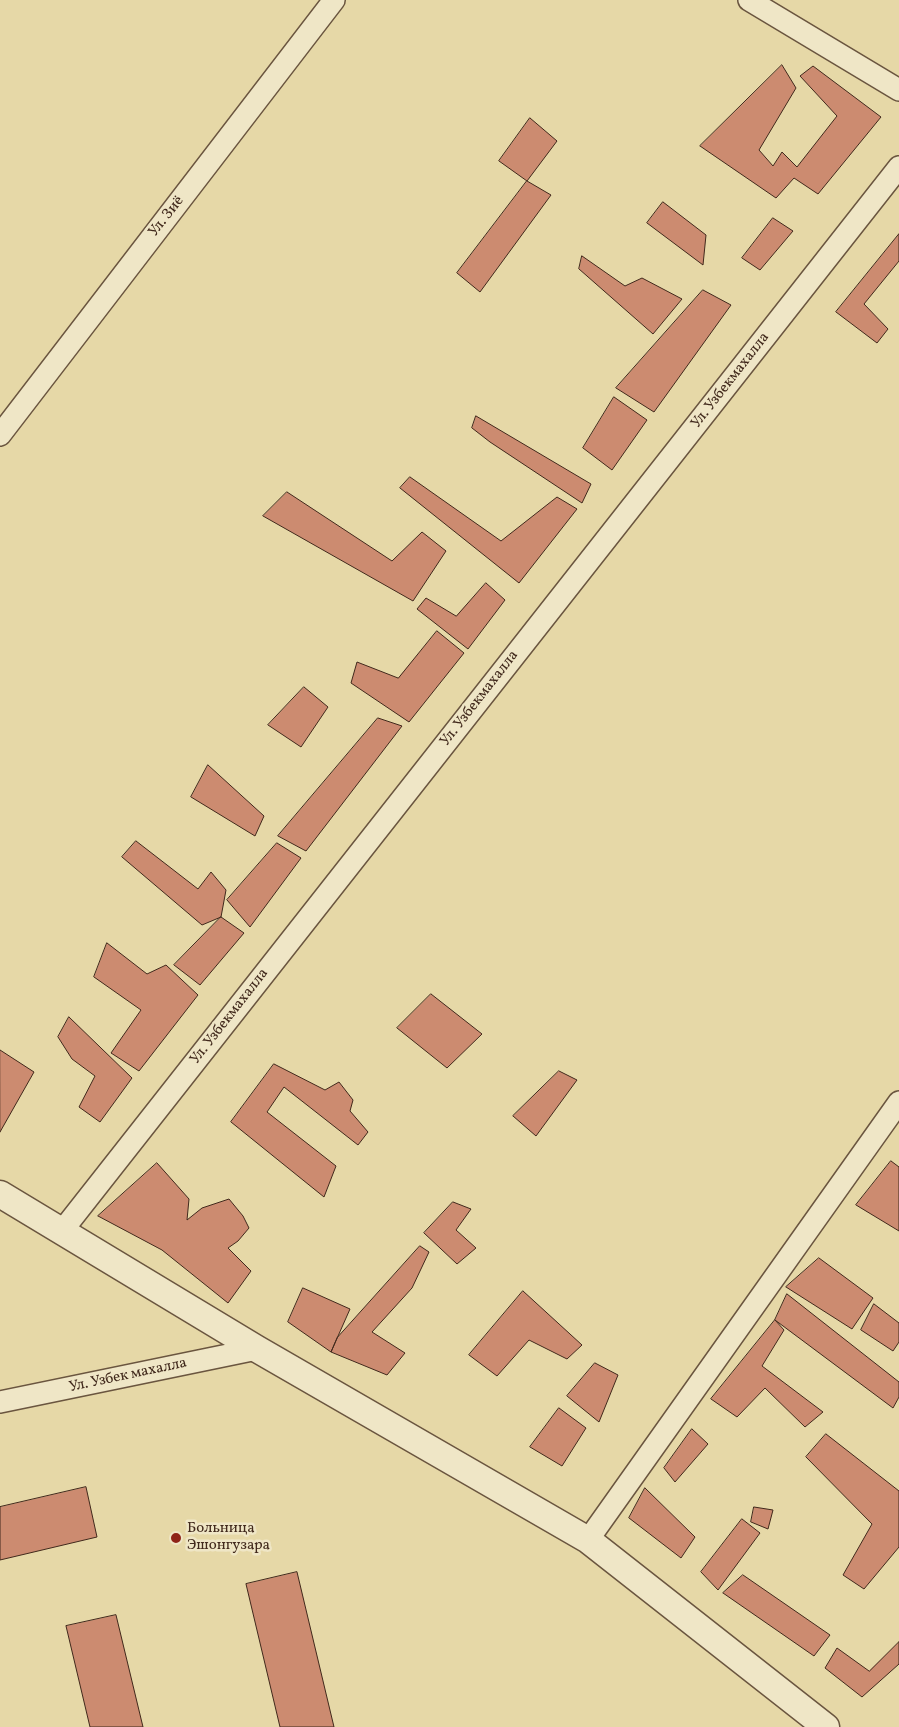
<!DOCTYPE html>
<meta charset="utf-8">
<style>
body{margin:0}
canvas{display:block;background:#e6d8a7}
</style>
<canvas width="899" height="1727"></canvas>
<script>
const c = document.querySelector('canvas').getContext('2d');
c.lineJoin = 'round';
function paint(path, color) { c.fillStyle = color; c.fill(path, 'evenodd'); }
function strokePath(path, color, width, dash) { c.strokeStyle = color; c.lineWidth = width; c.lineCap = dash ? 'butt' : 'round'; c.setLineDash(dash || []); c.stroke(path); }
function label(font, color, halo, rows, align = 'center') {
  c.font = font + ' Vollkorn,serif'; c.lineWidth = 5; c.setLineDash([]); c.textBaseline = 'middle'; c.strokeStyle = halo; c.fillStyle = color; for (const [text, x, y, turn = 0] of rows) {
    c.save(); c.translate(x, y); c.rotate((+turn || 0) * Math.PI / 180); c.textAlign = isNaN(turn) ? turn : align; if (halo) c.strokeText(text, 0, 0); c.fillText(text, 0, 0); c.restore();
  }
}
const building = new Path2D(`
 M782,65L796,88L759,150L773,166L782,152L797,167L837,116L800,76L813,66L881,117L818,194L794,178L776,198L700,146Z
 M530,118L557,141L527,181L499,161Z
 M527,181L551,195L480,292L457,273Z
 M663,202L706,235L703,265L647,223Z
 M773,218L793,231L760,270L742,258Z
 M899,234V261L864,304L888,329L877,343L836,312Z
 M582,256L625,286L642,278L682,299L653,334L579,269Z
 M703,290L731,305L654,412L616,388Z
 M614,397L647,420L612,470L583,448Z
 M476,416L591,484L582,503L490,442L472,428Z
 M410,477L501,541L557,497L577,509L519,583L400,488Z
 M287,492L392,561L422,532L446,551L413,601L263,516Z
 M486,583L505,600L468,649L417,609L426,598L456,616Z
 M437,631L464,653L409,722L351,683L357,662L398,678Z
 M304,687L328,707L301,747L268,725Z
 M378,718L402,726L306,851L278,836Z
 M208,765L264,816L255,836L191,797Z
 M136,841L198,889L211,872L226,890L221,917L202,925L122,857Z
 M277,843L301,858L250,927L227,900Z
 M221,917L244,933L200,985L174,965Z
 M107,943L147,974L166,965L198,995L139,1071L111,1053L141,1010L94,977Z
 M431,994L482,1034L447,1068L397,1028Z
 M69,1017L132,1078L100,1122L79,1107L95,1076L72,1059L58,1037Z
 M0,1050L34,1072L0,1132Z
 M274,1064L325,1090L339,1082L353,1100L350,1111L368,1132L358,1145L284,1087L267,1112L336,1166L324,1197L231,1122Z
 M559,1071L577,1080L536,1136L513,1116Z
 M891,1161L899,1167V1231L856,1205Z
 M157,1163L189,1199L187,1220L202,1208L229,1199L243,1216L249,1228L238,1241L228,1248L251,1271L228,1303L162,1250L98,1216Z
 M453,1202L471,1209L456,1230L476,1248L457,1264L424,1233Z
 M420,1246L429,1252L412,1288L372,1332L405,1353L387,1375L331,1352L337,1338Z
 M819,1258L873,1298L852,1329L786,1287Z
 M303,1288L350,1309L331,1352L288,1322Z
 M523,1291L582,1345L567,1359L529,1340L497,1376L469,1355Z
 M787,1294L899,1382V1397L893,1408L775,1320Z
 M874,1304L899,1323V1342L893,1351L861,1330Z
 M775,1320L784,1330L762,1366L823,1412L805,1427L765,1388L737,1417L711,1399Z
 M595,1363L618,1375L599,1422L567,1396Z
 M559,1408L586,1428L562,1466L530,1447Z
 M692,1429L708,1444L675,1482L664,1468Z
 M826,1434L899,1491V1547L864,1589L843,1575L872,1524L806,1457Z
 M86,1487L97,1537L0,1560V1507Z
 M645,1488L695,1537L681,1558L629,1518Z
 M754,1507L773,1510L768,1529L751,1522Z
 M742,1519L760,1533L718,1590L701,1572Z
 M297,1572L334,1727H280L246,1584Z
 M743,1575L830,1635L814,1656L723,1593Z
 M116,1615L143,1727H90L66,1626Z
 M899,1642V1664L862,1697L825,1668L837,1648L869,1671Z`);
const minor = new Path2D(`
 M749,0L899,90
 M0,435L334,0
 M62,1231L899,167
 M0,1402L257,1349
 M588,1540L899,1102`);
const tertiary = new Path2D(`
 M0,1194L257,1349L588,1540L826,1727`);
const markers = [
 [176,1538,6,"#8f2418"]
];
const streetNames = [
 ["Ул. Зиё",167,217,-52],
 ["Ул. Узбекмахалла",731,381,-52],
 ["Ул. Узбекмахалла",480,699,-52],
 ["Ул. Узбекмахалла",230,1017,-52],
 ["Ул. Узбек махалла",128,1376,-12]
];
const poiNames = [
 ["Больница",187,1529],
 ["Эшонгузара",187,1546]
];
paint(building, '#cc8b70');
strokePath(building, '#41291c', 1);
strokePath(minor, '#6a553f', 24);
strokePath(tertiary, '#6a553f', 29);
strokePath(minor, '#efe6c6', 21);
strokePath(tertiary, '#efe6c6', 26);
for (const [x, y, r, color] of markers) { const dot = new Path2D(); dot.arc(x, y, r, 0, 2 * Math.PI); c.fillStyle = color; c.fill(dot); strokePath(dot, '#efe6c6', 2); }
label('15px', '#41291c', '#efe6c6', streetNames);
label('15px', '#41291c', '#efe6c6', poiNames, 'left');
</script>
